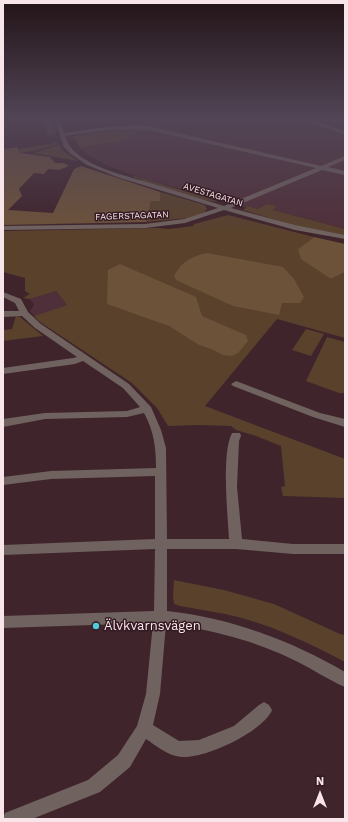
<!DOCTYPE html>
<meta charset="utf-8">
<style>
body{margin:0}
#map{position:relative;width:348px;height:822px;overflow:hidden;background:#3f242c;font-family:"Work Sans",sans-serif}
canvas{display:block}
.frame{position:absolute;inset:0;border:4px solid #f8e5ea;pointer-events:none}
.north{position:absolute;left:300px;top:774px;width:40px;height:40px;-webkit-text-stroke:3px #341a22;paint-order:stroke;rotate:0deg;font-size:11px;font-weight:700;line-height:16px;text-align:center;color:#f8e5ea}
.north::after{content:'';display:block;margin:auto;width:14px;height:18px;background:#f8e5ea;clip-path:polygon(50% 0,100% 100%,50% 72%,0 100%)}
</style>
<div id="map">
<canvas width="348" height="822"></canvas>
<div class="frame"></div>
<div class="north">N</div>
</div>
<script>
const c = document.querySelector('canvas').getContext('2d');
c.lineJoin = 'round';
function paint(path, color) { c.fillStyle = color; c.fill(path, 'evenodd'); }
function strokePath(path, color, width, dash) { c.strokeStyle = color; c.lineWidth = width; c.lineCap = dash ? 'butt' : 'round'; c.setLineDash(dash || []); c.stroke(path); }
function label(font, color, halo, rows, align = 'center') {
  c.font = font + ' "Work Sans",sans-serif'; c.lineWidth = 3; c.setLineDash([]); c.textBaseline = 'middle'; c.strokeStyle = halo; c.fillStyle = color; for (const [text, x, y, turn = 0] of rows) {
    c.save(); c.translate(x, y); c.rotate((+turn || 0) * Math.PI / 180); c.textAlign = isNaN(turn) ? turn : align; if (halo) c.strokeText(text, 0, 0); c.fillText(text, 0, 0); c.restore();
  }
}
const built = new Path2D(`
 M157,118H345V229L273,210L277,206L267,204L257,209L247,205V207H244L136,176L108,166L88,155L80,148L100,144L119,142L140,131L152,128L144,125Z
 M56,291L67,305L34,316L30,311L34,305L30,299Z`);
const green = new Path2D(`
 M41,118H51L56,133L48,136Z
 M120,129L145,130L119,142L100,144L80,148L73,136Z
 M55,141L58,144L33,151L19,153V149L52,144Z
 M59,145L63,151L78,161L34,153Z
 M135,176L217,201C208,204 146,181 133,177Z
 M160,192L205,205L207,209L204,213L188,218L146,222L151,201H160Z
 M267,204L277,206L273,210L345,229V235L293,225L243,210L247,207L246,205L257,209Z
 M228,215L314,237L298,249L331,279L345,272V338L277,319L205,406L345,459V498L283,496L281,487L285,486L281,446L256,436L236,430L231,426L199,425L168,426L157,408L132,383L40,322L34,316L67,305L56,291L30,299L23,298L30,294L25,291V278L3,272V231L157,228L169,229L193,226L194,224Z
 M16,316L20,317L43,336L3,341V330L12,329Z
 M306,329L324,334L311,356L292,350Z
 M327,337L345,342V393H339L306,381Z
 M174,580L224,590L274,604L340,634L345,635V662C307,642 268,623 225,614C210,611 195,609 180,606L174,604L173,597Z`);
const forest = new Path2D(`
 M17,147L20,153L50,157L55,163H64L69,166L59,170L48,169L44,174L34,173L19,189L22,196L8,210L53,213L74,169L81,166L160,192V201H151L146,222L3,225V149Z
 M314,237L345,244V272L331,279L301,259L298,249Z
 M207,253L283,267L294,279L304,297L300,303H282L279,315L233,306L176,280L174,276C181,262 192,256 207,253Z
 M120,264L196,297L202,316L246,335L248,341L238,353L232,356L223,355L211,349L199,345L169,326L107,304L108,270Z`);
const minor = new Path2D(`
 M54,118H59L64,133C92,129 120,124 148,126L321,166L345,156V160L328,167L345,171V175L322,170L231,208L295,225L345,235V239L295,230L224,210L185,223L145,228L3,230V226L145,224L184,219L218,208L117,177L87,165L71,154L64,147ZM116,129L148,130L316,168L224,206C200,199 177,191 154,184C128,176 73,166 65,136Z
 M298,118H306L345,131V135Z
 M3,292L21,299L28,312L41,324L129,384L151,407L161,430L166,448L167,539H229C228,515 221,454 232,433H240L241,436L239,441L237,487L242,539L293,544H345V554H293L236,549H167V611C231,618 290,640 345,672V687C328,680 313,669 296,661C255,641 212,629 166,624L160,694L153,725L179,741L199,740L234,726L259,705L264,702L269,705L272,710C263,732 199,763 176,756C166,754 155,745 146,739L130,767L100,792L32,819L3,818L5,813L88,780L118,755L137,726L146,694L153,623L3,628V616L154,611L155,549L3,555V545L155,539V476L51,479L3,485V477L51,471L156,468C156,448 154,431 144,413L127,417L45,419L3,427V419L45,413L127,411L140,407L123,388L83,361L75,364L3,374V368L73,358L77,357L35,328L22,316L3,317V311H19L15,303L3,297Z
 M236,381L320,413L345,419V427L313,417L233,386L231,384Z`);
const markers = [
 [96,626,4,"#52cbd9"]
];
const farStreetnames = [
 ["AVESTAGATAN",213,195,17],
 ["FAGERSTAGATAN",132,216,-2]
];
const nearPoinames = [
 ["Älvkvarnsvägen",104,626]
];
paint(built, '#4f2f39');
paint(green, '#59412c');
paint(forest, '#6d523a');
paint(minor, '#70625f');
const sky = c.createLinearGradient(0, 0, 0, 233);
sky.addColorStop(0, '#231418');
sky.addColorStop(0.51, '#524556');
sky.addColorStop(1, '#52455600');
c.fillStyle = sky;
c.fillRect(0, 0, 348, 233);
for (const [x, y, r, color] of markers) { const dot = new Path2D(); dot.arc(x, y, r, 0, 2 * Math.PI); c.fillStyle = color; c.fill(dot); strokePath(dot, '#341a22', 1.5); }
label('9px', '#f8e5ea', '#341a22', farStreetnames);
label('13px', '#f8e5ea', '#341a22', nearPoinames, 'left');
</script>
